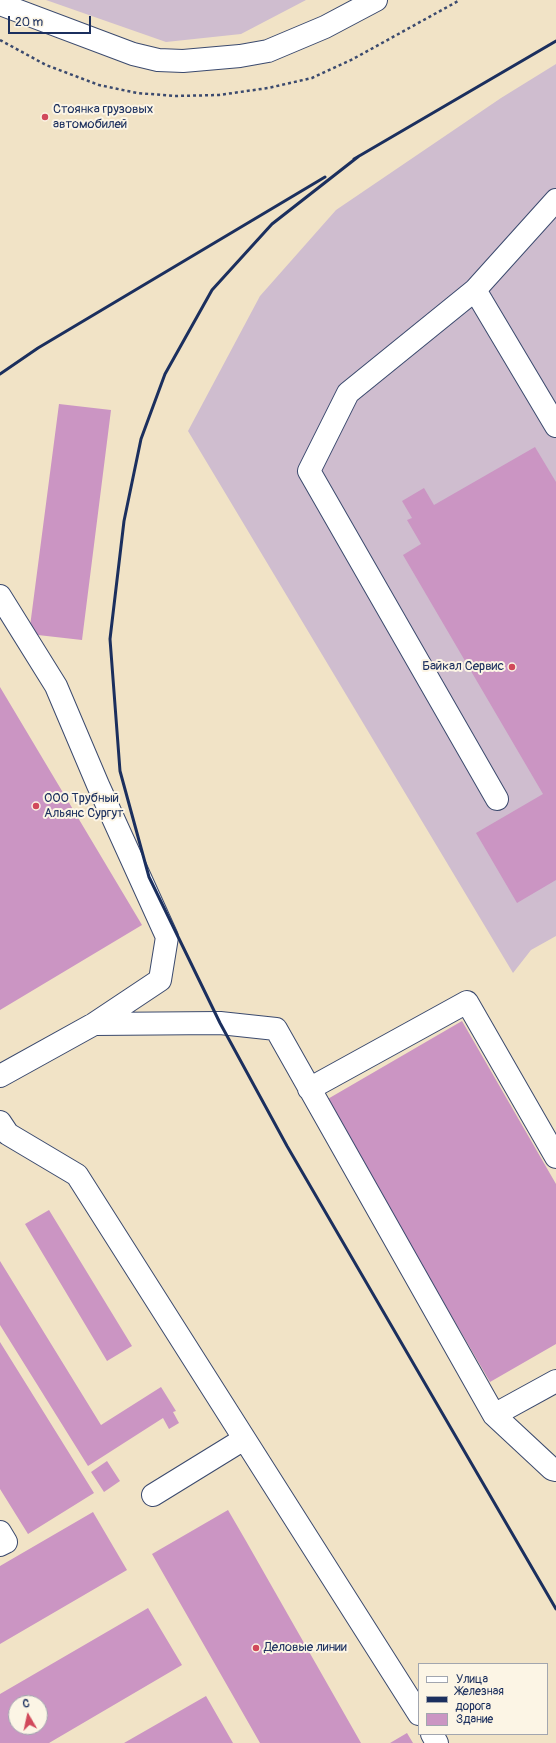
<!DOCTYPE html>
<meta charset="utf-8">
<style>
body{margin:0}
#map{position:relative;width:556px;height:1743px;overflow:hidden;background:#f1e3c6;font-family:Pangolin,sans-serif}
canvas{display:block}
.legend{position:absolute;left:418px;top:1663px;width:130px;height:72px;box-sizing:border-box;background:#fcf5e5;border:1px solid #a2a6af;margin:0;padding:5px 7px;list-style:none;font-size:12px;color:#1b2f5e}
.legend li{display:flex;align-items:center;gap:8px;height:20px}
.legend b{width:20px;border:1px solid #a2a6af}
.north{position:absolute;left:8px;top:1695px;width:40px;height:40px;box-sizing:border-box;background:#fcf5e5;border:1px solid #a2a6af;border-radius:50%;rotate:351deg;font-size:11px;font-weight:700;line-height:16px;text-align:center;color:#1b2f5e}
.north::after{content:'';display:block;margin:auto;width:14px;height:18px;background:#d1495b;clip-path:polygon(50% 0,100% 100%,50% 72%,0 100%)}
.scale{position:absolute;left:8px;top:16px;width:83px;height:18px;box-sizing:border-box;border:2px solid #1b2f5e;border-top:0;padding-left:5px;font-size:12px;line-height:14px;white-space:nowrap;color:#1b2f5e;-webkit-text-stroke:3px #fcf5e5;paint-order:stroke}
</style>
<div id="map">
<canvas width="556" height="1743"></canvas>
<ul class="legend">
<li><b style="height:5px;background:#fff"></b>Улица</li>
<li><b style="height:5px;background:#1b2f5e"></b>Железная дорога</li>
<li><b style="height:11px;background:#cb95c3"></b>Здание</li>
</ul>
<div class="north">С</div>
<div class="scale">20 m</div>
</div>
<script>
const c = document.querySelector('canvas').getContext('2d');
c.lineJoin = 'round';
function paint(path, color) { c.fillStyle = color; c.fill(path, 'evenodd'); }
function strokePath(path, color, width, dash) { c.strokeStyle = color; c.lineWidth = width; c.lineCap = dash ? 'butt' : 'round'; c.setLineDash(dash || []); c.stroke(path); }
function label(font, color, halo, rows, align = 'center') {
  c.font = font + ' Pangolin,sans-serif'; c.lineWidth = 4; c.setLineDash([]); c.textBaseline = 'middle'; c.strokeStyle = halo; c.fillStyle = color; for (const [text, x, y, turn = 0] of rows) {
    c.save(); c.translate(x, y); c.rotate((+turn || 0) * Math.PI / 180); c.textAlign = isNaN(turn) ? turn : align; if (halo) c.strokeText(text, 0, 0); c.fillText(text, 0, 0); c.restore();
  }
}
const industrial = new Path2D(`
 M46,0H306L241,34L166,42Z
 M556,64V936L531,950L513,973L188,431L260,296L336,210L501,98Z`);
const building = new Path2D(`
 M59,404L111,410L82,640L29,634Z
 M535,447L556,482V880L517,903L476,833L543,794L403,555L421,544L407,520L412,518L402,501L424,488L434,505Z
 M0,687L142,925L0,1010Z
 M462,1021L556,1184V1344L490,1382L326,1100Z
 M49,1210L132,1346L107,1361L25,1224Z
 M0,1261L101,1425L161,1387L176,1411L173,1412L179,1423L169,1429L163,1418L88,1466L0,1325Z
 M0,1342L94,1493L28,1534L0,1489Z
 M107,1461L120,1481L104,1492L91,1472Z
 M228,1510L246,1541L361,1743H260L152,1554Z
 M93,1512L127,1570L0,1644V1566Z
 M148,1608L182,1665L49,1743H0V1694ZM16,1703H40V1727H16Z
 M206,1696L233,1743H124Z
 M407,1733L413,1743H390Z`);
const path = new Path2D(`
 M0,40L46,65L99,85L137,93L175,96L219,95L268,88L312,78L353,59L460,0`);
const minor = new Path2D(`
 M475,290L556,426
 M0,596L56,686L98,785L167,937L160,980L94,1024L0,1076
 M497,799L309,471L348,393L475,290L556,200
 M94,1024L220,1023L276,1029L494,1415L552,1469L556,1470
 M309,1089L467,1002L556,1157
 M0,1122L8,1134L77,1175L419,1714
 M494,1415L556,1381
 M153,1495L244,1439
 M0,1532L6,1542L0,1545
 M432,1734L437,1743`);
const major = new Path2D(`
 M0,4L133,54L158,60L183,61L240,56L268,51L325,27L376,0`);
const rail = new Path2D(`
 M359,156L272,224L212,290L165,374L141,439L124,521L110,639L120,771L149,877L220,1023L287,1146L556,1609
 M354,159L556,41
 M0,374L38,348L325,177`);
const markers = [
 [45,117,4,"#d1495b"],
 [512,667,4,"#d1495b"],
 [36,806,4,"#d1495b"],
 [256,1648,4,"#d1495b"]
];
const poiNames = [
 ["Стоянка грузовых",53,110],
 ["автомобилей",53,125],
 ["Байкал Сервис",504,667,"right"],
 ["ООО Трубный",44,799],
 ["Альянс Сургут",44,814],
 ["Деловые линии",264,1648]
];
paint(industrial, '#cfbdcf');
paint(building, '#cb95c3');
strokePath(minor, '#3b4a6e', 24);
strokePath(major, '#3b4a6e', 24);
strokePath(path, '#3b4a6e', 2.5, [3, 3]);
strokePath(minor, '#fff', 22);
strokePath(major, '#fff', 22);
strokePath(rail, '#1b2f5e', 3);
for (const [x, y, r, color] of markers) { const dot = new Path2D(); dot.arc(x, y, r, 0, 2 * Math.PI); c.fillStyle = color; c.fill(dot); strokePath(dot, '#fcf5e5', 1.5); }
label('13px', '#1b2f5e', '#fcf5e5', poiNames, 'left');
</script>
